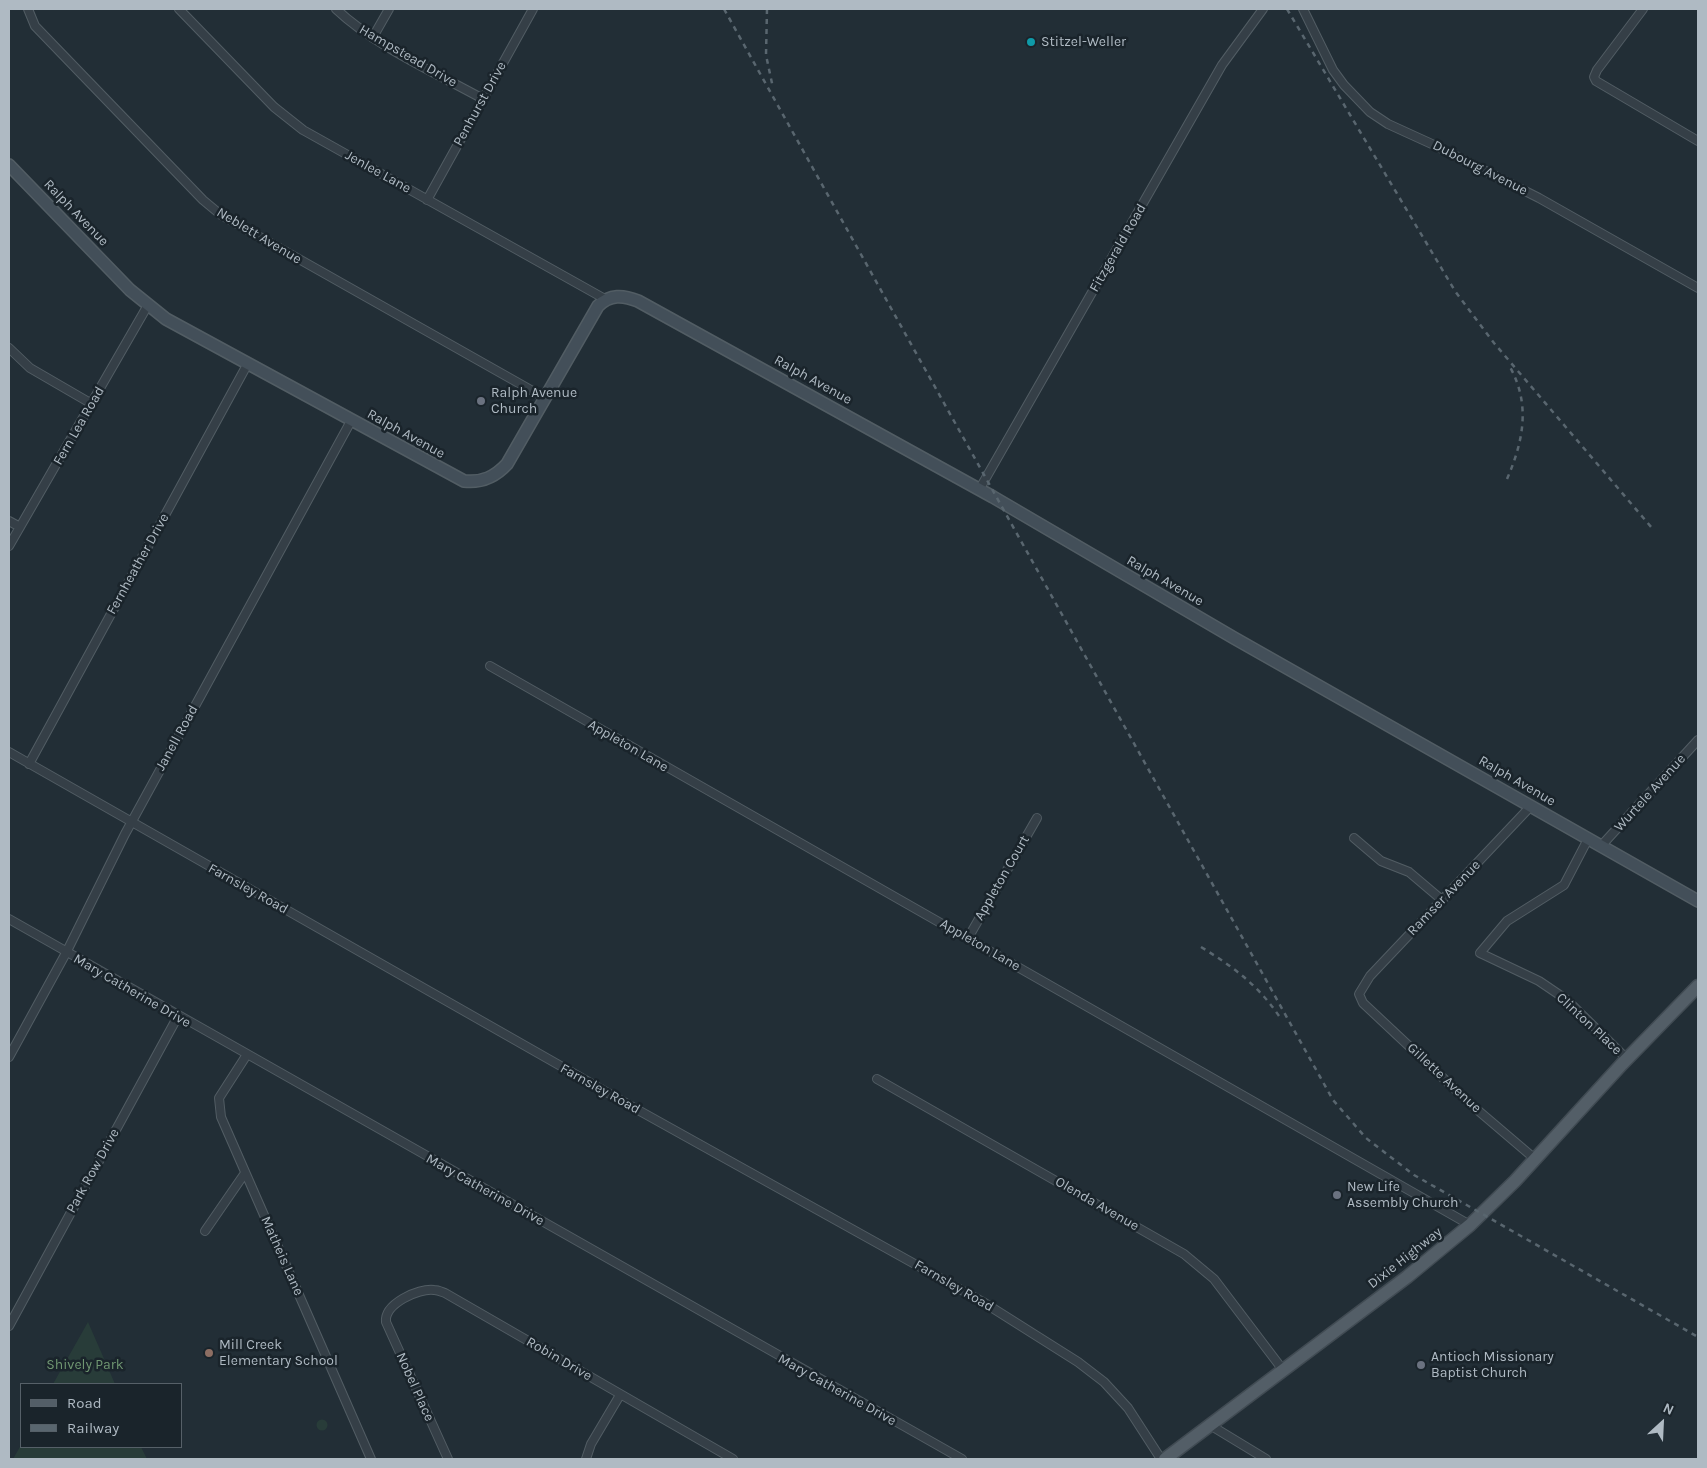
<!DOCTYPE html>
<style>
body{margin:0}
#map{position:relative;width:1707px;height:1468px;overflow:hidden;background:#222e36;font-family:Karla,sans-serif}
canvas{display:block}
.frame{position:absolute;inset:0;border:10px solid #afbac3;pointer-events:none}
.legend{position:absolute;left:20px;top:1383px;width:162px;height:65px;box-sizing:border-box;background:#1a242b;border:1px solid #566068;margin:0;padding:6px 9px;list-style:none;font-size:15px;color:#afbac3}
.legend li{display:flex;align-items:center;gap:10px;height:25px}
.legend b{width:25px;border:1px solid #566068}
.north{position:absolute;left:1637px;top:1398px;width:50px;height:50px;-webkit-text-stroke:4px #1a242b;paint-order:stroke;rotate:25deg;font-size:14px;font-weight:700;line-height:20px;text-align:center;color:#afbac3}
.north::after{content:'';display:block;margin:auto;width:18px;height:22px;background:#afbac3;clip-path:polygon(50% 0,100% 100%,50% 72%,0 100%)}
</style>
<div id="map">
<canvas width="1707" height="1468"></canvas>
<div class="frame"></div>
<ul class="legend">
<li><b style="height:6px;background:#535e67"></b>Road</li>
<li><b style="height:6px;background:#59666f"></b>Railway</li>
</ul>
<div class="north">N</div>
</div>
<script>
const c = document.querySelector('canvas').getContext('2d');
c.lineJoin = 'round';
function paint(path, color) { c.fillStyle = color; c.fill(path, 'evenodd'); }
function strokePath(path, color, width, dash) { c.strokeStyle = color; c.lineWidth = width; c.lineCap = dash ? 'butt' : 'round'; c.setLineDash(dash || []); c.stroke(path); }
function label(font, color, halo, rows, align = 'center') {
  c.font = font + ' Karla,sans-serif'; c.lineWidth = 5; c.setLineDash([]); c.textBaseline = 'middle'; c.strokeStyle = halo; c.fillStyle = color; for (const [text, x, y, turn = 0] of rows) {
    c.save(); c.translate(x, y); c.rotate((+turn || 0) * Math.PI / 180); c.textAlign = isNaN(turn) ? turn : align; if (halo) c.strokeText(text, 0, 0); c.fillText(text, 0, 0); c.restore();
  }
}
const green = new Path2D(`
 M88,1322L115,1384H53Z
 M316.5 1425a5.5 5.5 0 1 1 11 0a5.5 5.5 0 1 1-11 0Z
 M21,1445V1447H141L147,1459H13Z`);
const street = new Path2D(`
 M28,9L35,26L203,200L221,215L545,398
 M179,9L274,107L303,130L605,299
 M336,9C375,46 436,73 483,99
 M1303,9L1333,70L1344,85L1370,112L1388,124L1434,145L1539,198L1698,288
 M1643,9L1597,70L1594,77L1596,81L1698,141
 M373,37L389,9
 M427,200L533,9
 M9,348L30,368L92,404
 M979,490L1222,65L1263,9
 M9,521L20,527
 M9,546L148,305
 M490,666L1470,1225
 M9,752L638,1110L983,1302L1078,1362L1104,1382L1128,1408L1161,1459
 M29,764L247,365
 M1531,806L1370,976L1359,994L1363,1003L1474,1107L1535,1159
 M1354,838L1381,861L1409,872L1442,900
 M1588,839L1564,885L1507,921L1480,953L1539,981L1567,1000L1627,1059
 M1601,846L1698,740
 M9,919L962,1459
 M968,938L1037,818
 M246,1056L219,1098L221,1117L371,1459
 M9,1057L66,953L125,834L351,421
 M877,1079L1184,1254L1214,1279L1283,1370
 M205,1231L245,1173
 M9,1326L178,1016
 M1210,1425L1266,1459
 M448,1459L386,1322C384,1304 418,1288 434,1290C438,1290 442,1292 445,1293L733,1459
 M586,1459L591,1444L620,1395`);
const secondary = new Path2D(`
 M9,165L130,290L166,319L464,481C482,483 495,477 507,464L598,306C610,294 623,295 638,301L993,497L1234,638L1698,901`);
const primary = new Path2D(`
 M1165,1459L1407,1277L1470,1225L1515,1181L1622,1064L1698,986`);
const rail = new Path2D(`
 M724,9L1333,1100L1366,1138L1414,1175L1698,1337
 M767,9L766,55L773,88
 M1287,9L1455,291L1494,343L1652,528
 M1507,479C1523,442 1531,405 1510,367
 M1201,947C1232,966 1258,985 1279,1016`);
const markers = [
 [1031,42,5,"#0f9aa8"],
 [481,401,5,"#6b7280"],
 [1337,1195,5,"#6b7280"],
 [209,1353,5,"#8d6e63"],
 [1421,1365,5,"#6b7280"]
];
const poiNames = [
 ["Stitzel-Weller",1041,42],
 ["Ralph Avenue",491,393],
 ["Church",491,409],
 ["New Life",1347,1187],
 ["Assembly Church",1347,1203],
 ["Mill Creek",219,1345],
 ["Elementary School",219,1361],
 ["Antioch Missionary",1431,1357],
 ["Baptist Church",1431,1373]
];
const streetNames = [
 ["Hampstead Drive",408,56,30],
 ["Penhurst Drive",480,104,-61],
 ["Dubourg Avenue",1480,168,27],
 ["Jenlee Lane",378,172,29],
 ["Ralph Avenue",76,213,46],
 ["Neblett Avenue",259,236,31],
 ["Fitzgerald Road",1118,248,-60],
 ["Ralph Avenue",813,380,29],
 ["Fern Lea Road",79,426,-60],
 ["Ralph Avenue",406,434,29],
 ["Fernheather Drive",138,564,-61],
 ["Ralph Avenue",1165,581,30],
 ["Janell Road",177,738,-61],
 ["Appleton Lane",628,746,30],
 ["Ralph Avenue",1517,781,30],
 ["Wurtele Avenue",1650,793,-48],
 ["Appleton Court",1002,878,-60],
 ["Farnsley Road",248,889,29],
 ["Ramser Avenue",1444,898,-46],
 ["Appleton Lane",980,945,30],
 ["Mary Catherine Drive",132,991,30],
 ["Clinton Place",1589,1024,43],
 ["Gillette Avenue",1444,1078,43],
 ["Farnsley Road",600,1089,29],
 ["Park Row Drive",93,1171,-61],
 ["Mary Catherine Drive",485,1190,29],
 ["Olenda Avenue",1097,1204,30],
 ["Matheis Lane",282,1256,66],
 ["Dixie Highway",1405,1258,-38],
 ["Farnsley Road",954,1286,30],
 ["Robin Drive",559,1359,30],
 ["Nobel Place",415,1387,66],
 ["Mary Catherine Drive",837,1390,29]
];
const parkNames = [
 ["Shively Park",85,1365]
];
paint(green, '#283c39');
strokePath(street, '#525d64', 10);
strokePath(secondary, '#525d64', 14);
strokePath(primary, '#414b53', 15);
strokePath(street, '#353f47', 8);
strokePath(secondary, '#434f59', 11);
strokePath(primary, '#535e67', 12);
strokePath(rail, '#59666f', 2.5, [5, 5]);
for (const [x, y, r, color] of markers) { const dot = new Path2D(); dot.arc(x, y, r, 0, 2 * Math.PI); c.fillStyle = color; c.fill(dot); strokePath(dot, '#1a242b', 2); }
label('14px', '#afbac3', '#1a242b', poiNames, 'left');
label('14px', '#afbac3', '#1a242b', streetNames);
label('14px', '#709772', '#1a242b', parkNames);
</script>
